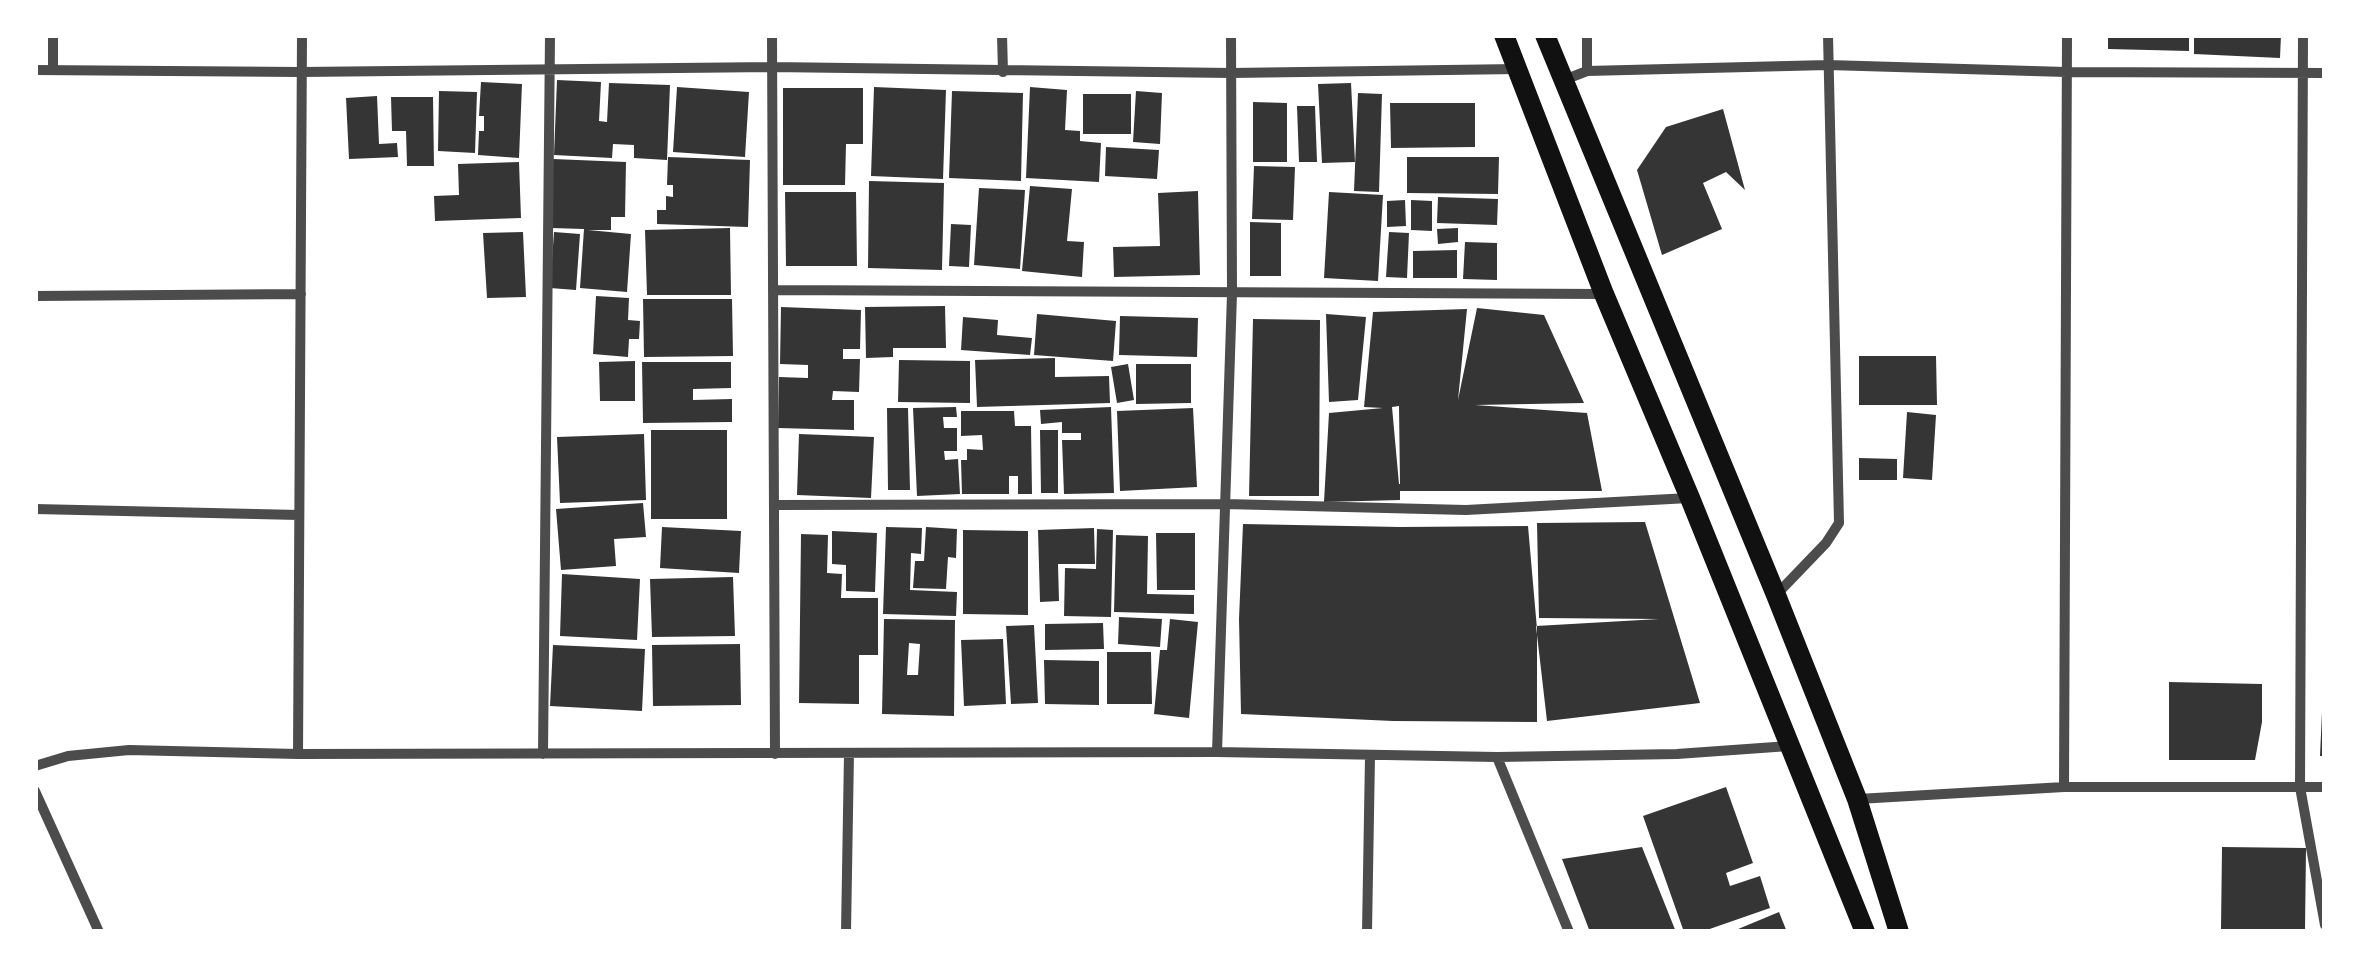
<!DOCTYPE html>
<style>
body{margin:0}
#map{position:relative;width:2360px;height:967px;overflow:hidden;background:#fff;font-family:Bitter,serif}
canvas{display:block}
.frame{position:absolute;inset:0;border:38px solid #fff;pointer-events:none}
</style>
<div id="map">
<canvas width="2360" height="967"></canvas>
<div class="frame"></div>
</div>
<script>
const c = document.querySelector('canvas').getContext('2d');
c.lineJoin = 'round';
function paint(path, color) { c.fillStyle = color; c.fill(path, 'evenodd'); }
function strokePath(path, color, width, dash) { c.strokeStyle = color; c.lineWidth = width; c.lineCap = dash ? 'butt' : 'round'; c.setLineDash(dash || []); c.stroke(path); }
const building = new Path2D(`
 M2108,35H2189V51L2108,49Z
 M2194,35H2281L2280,58L2194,54Z
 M557,80L601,82L599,121L607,122L609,83L670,85L667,160L634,158V145L613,144L612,158L554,155Z
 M481,82L522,84L519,158L478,155L479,131H484V116H479Z
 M1351,83L1355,162L1322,163L1318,84Z
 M677,87L749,92L745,157L673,152Z
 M874,87L946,90L943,179L871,176Z
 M1030,87L1067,90L1065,130L1080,131V141L1101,143L1099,182L1026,178Z
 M783,88H863V144H846L845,185H783Z
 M439,91L477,92L475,153L438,151Z
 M952,91L1023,93L1021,181L949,178Z
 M1136,91L1162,93L1160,144L1133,142Z
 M1358,93L1382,94L1379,192L1354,191Z
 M1083,94H1131V134H1083Z
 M377,96L379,144L397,143L398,157L349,159L346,98Z
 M391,97H433L434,166H407L406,131H392Z
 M1253,102L1287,103V162H1253Z
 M1390,103H1475V147L1391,148Z
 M1297,106H1315L1317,162H1299Z
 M1723,109L1745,190L1726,172L1703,183L1722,229L1662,255L1637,170L1666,127Z
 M1106,147L1159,150L1157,179L1105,176Z
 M668,157L750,160L748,227L657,224V210H666V196L673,197V185H667Z
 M1407,157H1499L1498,194L1407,193Z
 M553,159L626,162L625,217H611V230H588L631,234L627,292L580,288L584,229L551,228Z
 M519,162L521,218L435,221L434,196L459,195L458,164Z
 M1254,166L1295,167L1293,220L1252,219Z
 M869,181L944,183L942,270L868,268Z
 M1030,186L1072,189L1067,241L1084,242L1082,277L1022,271Z
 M979,188L1025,190L1020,269L974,265Z
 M1198,191L1200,275L1114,277L1113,247L1160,246L1158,193Z
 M785,192H856L857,266H786Z
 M1329,192L1383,195L1378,281L1324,278Z
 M1438,197L1498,199L1497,225L1437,223Z
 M1405,200L1406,226L1387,227V201Z
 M1411,200L1432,201V231L1411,230Z
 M1250,222L1281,223V276H1250Z
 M951,224L971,225L969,267L949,266Z
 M730,228L731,295H647L645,230Z
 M1458,228V242L1438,244L1437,229Z
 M523,232L526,297L487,298L483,233Z
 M554,232L580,234L576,290L550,288Z
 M1389,232L1409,233L1407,278L1386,277Z
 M1465,242L1497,243V280L1463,279Z
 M1457,250V278H1413V251Z
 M596,296L629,298L628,320L640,321L639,339H629L628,357L593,354Z
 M643,299H732L733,356L644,357Z
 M945,306L946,348H893V357L866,358L865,307Z
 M781,307L861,310L860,349H843V359H860L859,392L833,391L832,400H854V430L778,428L779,377L808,378V365L780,364Z
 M1477,308L1544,315L1584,403L1475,405L1587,413L1602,491H1400V500L1324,502L1329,413L1383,408L1364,407L1373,312L1467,309L1458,400ZM1399,406L1400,484H1399L1392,407Z
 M1037,314L1116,321L1113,361L1034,355Z
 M1326,314L1366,317L1358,400L1329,402Z
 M1120,316L1198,318L1197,357L1119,355Z
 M963,317L998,320L997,335L1032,338L1030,355L961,350Z
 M1253,319L1320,320L1319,496H1249Z
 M1859,356H1936L1937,405H1859Z
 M1055,358V377L1109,376L1110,403L977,407L975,360Z
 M899,360L970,361V403L898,402Z
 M635,361V401H600L599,362Z
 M642,362H731V388L693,389V400L732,399V422L643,423Z
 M1128,364L1134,400L1117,403L1111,367Z
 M1136,364H1191V403L1136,404Z
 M956,407L957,417H943L944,428H957V451H944L945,460L958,459L960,494L917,496L913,408Z
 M1111,407L1114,493L1064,494L1062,440H1081V433H1062V422L1041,424L1040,410Z
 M887,408H908L910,490H888Z
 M1193,408L1197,487L1120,491L1117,411Z
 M961,411H1014L1015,426H1031L1032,494H1018V476H1009V494H962L961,460H967V449L983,450L982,435L961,436Z
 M1907,412L1936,415L1932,480L1903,478Z
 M651,430H727V519H651Z
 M1040,430H1058V493H1041Z
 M644,434L646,500L560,503L557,437Z
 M799,434L874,437L871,498L797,495Z
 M1859,458L1897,459V480H1859Z
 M643,503L646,537L614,539L616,566L561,570L556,509Z
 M1645,522L1700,703L1547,721L1536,626L1659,619L1539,618L1537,523Z
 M1243,524L1400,527L1528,526L1537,629V722L1393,721L1241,714L1239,619Z
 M662,527L741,531L739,573L660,568Z
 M886,527L922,528L921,554L911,553L910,590L957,592L956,616L883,614Z
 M926,527L957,529L956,558L948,557L946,589L913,588L915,561H924Z
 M1094,528L1095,564H1058L1059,601L1040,602L1038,530Z
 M1097,529L1113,530L1111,617L1064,616L1065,568L1096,569Z
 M963,530L1028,531V615L963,614Z
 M832,531L877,533L875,592L846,591V565L832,564Z
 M1156,533H1195V590H1157Z
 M801,534L828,535L827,573L842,574L841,598H878V655H859V704L799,703Z
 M1116,535L1148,536L1147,594L1194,595V614L1114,612Z
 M562,574L640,579L637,640L560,636Z
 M733,577L735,636L652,637L650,579Z
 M1119,617L1162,619L1160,647L1118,644Z
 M884,619L955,620L954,716L882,714ZM909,643L920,644L918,675H907Z
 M1170,619L1198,622L1189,718L1154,714L1160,650H1167Z
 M1103,623L1104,649L1045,650V624Z
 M1034,625L1038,703L1011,704L1006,626Z
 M1003,639L1006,704L964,706L961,640Z
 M740,644L741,705L653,706L652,645Z
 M553,645L645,649L642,711L550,706Z
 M1107,652H1151L1152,704H1107Z
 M1044,660L1099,661V705L1045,704Z
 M2169,682L2262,684V722L2255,760H2169Z
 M2322,712H2325V756H2320Z
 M1726,787L1753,863L1726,873L1730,886L1760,876L1770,908L1701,932H1684L1643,816Z
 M1642,847L1676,932H1590L1562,859Z
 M2222,847L2306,848L2305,930L2221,929Z
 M1779,912L1787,932H1731Z`);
const minor = new Path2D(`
 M53,35V70
 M772,35L775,754
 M1002,35L1003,72
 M2303,35L2300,787L2325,925
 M35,70L301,72L772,67L1231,73L1518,69
 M1587,71V35
 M1564,80L1587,71L1828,65L2066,72L2325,73
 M773,290L1603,294
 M35,296L301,294
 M774,505L1225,504L1466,510L1689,498
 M35,509L299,515
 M1777,594L1826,543L1839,523L1828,35
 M1217,752L1232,294L1231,35
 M298,754L302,35
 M543,754L550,35
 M1497,757L1569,932
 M35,766L68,756L129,750L298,754L1217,752L1497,757L1677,754L1789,746
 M2064,787L2067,35
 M35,791L99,932
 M1858,799L2064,787H2325
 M846,932L849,753
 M1367,932L1370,756`);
const secondary = new Path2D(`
 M1504,35L1604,294L1690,498L1865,932
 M1545,35L1776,595L1857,799L1899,932`);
paint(building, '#353535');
strokePath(minor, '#4c4c4c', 10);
strokePath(secondary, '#111', 20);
</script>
